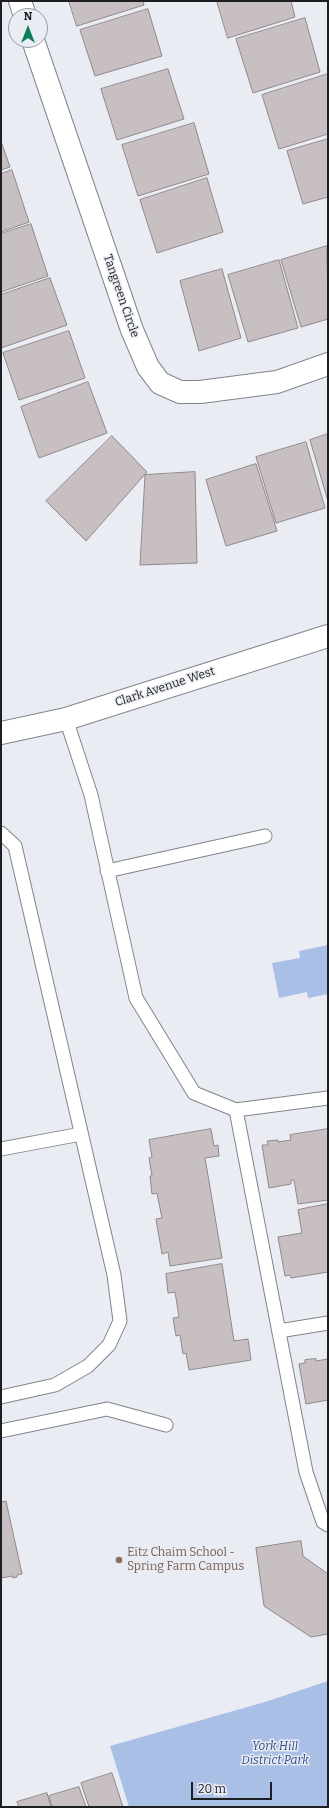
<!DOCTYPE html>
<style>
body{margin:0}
#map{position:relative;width:329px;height:1808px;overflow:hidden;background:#e9ecf3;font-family:Bitter,serif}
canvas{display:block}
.frame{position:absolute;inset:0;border:2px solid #1e1f22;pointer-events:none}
.north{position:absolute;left:8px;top:8px;width:40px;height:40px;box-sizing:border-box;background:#e9ecf3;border:1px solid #989a9f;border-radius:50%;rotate:0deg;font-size:11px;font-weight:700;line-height:16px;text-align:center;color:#1e1f22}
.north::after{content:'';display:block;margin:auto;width:14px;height:18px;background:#0e7d59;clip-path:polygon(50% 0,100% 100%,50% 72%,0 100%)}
.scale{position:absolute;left:191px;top:1782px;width:81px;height:18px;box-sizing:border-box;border:2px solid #1e1f22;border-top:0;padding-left:5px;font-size:12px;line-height:14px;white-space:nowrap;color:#1e1f22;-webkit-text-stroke:3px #e9ecf3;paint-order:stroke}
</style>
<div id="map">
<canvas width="329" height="1808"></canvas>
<div class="frame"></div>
<div class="north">N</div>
<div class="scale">20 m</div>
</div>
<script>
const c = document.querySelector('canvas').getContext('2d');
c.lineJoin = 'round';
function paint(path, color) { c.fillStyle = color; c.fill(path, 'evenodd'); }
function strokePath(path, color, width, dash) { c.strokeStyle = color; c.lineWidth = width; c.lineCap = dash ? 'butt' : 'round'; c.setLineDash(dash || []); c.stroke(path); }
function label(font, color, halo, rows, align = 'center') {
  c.font = font + ' Bitter,serif'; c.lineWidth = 3; c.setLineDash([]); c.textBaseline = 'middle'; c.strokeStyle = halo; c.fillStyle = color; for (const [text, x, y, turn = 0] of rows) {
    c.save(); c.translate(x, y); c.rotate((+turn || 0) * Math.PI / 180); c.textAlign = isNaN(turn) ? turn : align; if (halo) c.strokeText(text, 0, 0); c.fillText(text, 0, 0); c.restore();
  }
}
const green = new Path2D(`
 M328,945V994L308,998L307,992L279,998L272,963L300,958L299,951Z
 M328,1681V1807H129L110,1746L265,1702Z`);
const building = new Path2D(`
 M69,1H143L144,5L77,26Z
 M217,1H291L295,17L228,38Z
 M148,9L162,56L95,76L80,30Z
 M305,18L320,72L253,93L236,39Z
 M168,69L184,119L117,140L101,89Z
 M328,74V134L279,149L262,95Z
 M194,123L209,174L138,196L122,145Z
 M328,139V197L303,204L287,151Z
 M1,141L10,167L1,170Z
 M12,170L29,222L1,232V174Z
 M207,178L223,232L157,253L140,200Z
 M31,224L48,276L1,292V234Z
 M327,246L328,319L301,327L281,260Z
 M279,260L298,328L248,342L228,275Z
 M222,269L241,338L199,351L180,281Z
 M50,278L67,325L1,348V295Z
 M69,331L85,378L19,400L3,353Z
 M88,382L107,433L39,458L21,407Z
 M328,434V501L310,440Z
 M112,436L147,472L86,541L46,501Z
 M306,442L325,508L276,523L256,457Z
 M256,464L277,531L226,546L206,480Z
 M195,472L197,563L140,565L145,475Z
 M211,1129L214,1146L218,1145L219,1156L205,1158L222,1258L170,1266L168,1252L162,1254L156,1219L162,1218L157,1193L152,1194L150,1176H152L149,1158L152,1157L149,1140Z
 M328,1129V1200L298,1204L294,1180H291V1184L269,1188L262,1145H268L267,1141L278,1140V1142L291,1140L290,1135Z
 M328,1204V1272L291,1278L290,1275L285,1276L278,1237L302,1233L298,1210Z
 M222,1264L234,1341L248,1339L251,1360L189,1370L186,1353L183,1354L180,1335L176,1336L173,1318L179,1317L175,1292L168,1293L166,1274Z
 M316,1359V1361L328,1359V1400L306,1404L299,1364L305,1363V1360Z
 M1,1501V1502L6,1501L22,1574L17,1575V1577L13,1578V1576L1,1578Z
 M301,1541L303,1556L328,1574V1634L311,1637L264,1606L256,1548Z
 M112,1773L123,1807H89L81,1783Z
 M79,1787L86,1807H52L49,1796Z
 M47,1793L51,1807H19L17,1802Z`);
const lane = new Path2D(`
 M66,719L91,795L136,998L194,1093L236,1110L328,1098
 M1,833L15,846L114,1275L120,1321L109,1345L88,1366L55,1385L1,1397
 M107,871L265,836
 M236,1110L306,1472L323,1522L328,1525
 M1,1149L81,1134
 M279,1331L328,1323
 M1,1431L107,1409L166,1425`);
const street = new Path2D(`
 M20,1L25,16
 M33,40L132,330L148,367L160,383L180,392H200L277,382L328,364`);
const secondary = new Path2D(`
 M1,733L66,719L328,636`);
const markers = [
 [119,1560,4,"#8d6e63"]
];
const streetNames = [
 ["Tangreen Circle",121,296,71],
 ["Clark Avenue West",165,687,-18]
];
const educationNames = [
 ["Eitz Chaim School -",127,1553],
 ["Spring Farm Campus",127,1567]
];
const parkNames = [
 ["York Hill",275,1747],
 ["District Park",275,1761]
];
paint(green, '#aabfe5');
paint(building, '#c8bfc2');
strokePath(building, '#90888b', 1);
strokePath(lane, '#81848b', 15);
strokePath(street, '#81848b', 24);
strokePath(secondary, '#81848b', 24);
strokePath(lane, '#fff', 13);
strokePath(street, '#fff', 22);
strokePath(secondary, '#fff', 22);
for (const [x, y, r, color] of markers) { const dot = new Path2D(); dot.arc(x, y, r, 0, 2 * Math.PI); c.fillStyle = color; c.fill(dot); strokePath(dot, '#e9ecf3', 1.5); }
label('12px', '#1e1f22', '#e9ecf3', streetNames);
label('12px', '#785e54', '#e9ecf3', educationNames, 'left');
label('italic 12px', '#314e87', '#e9ecf3', parkNames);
</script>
